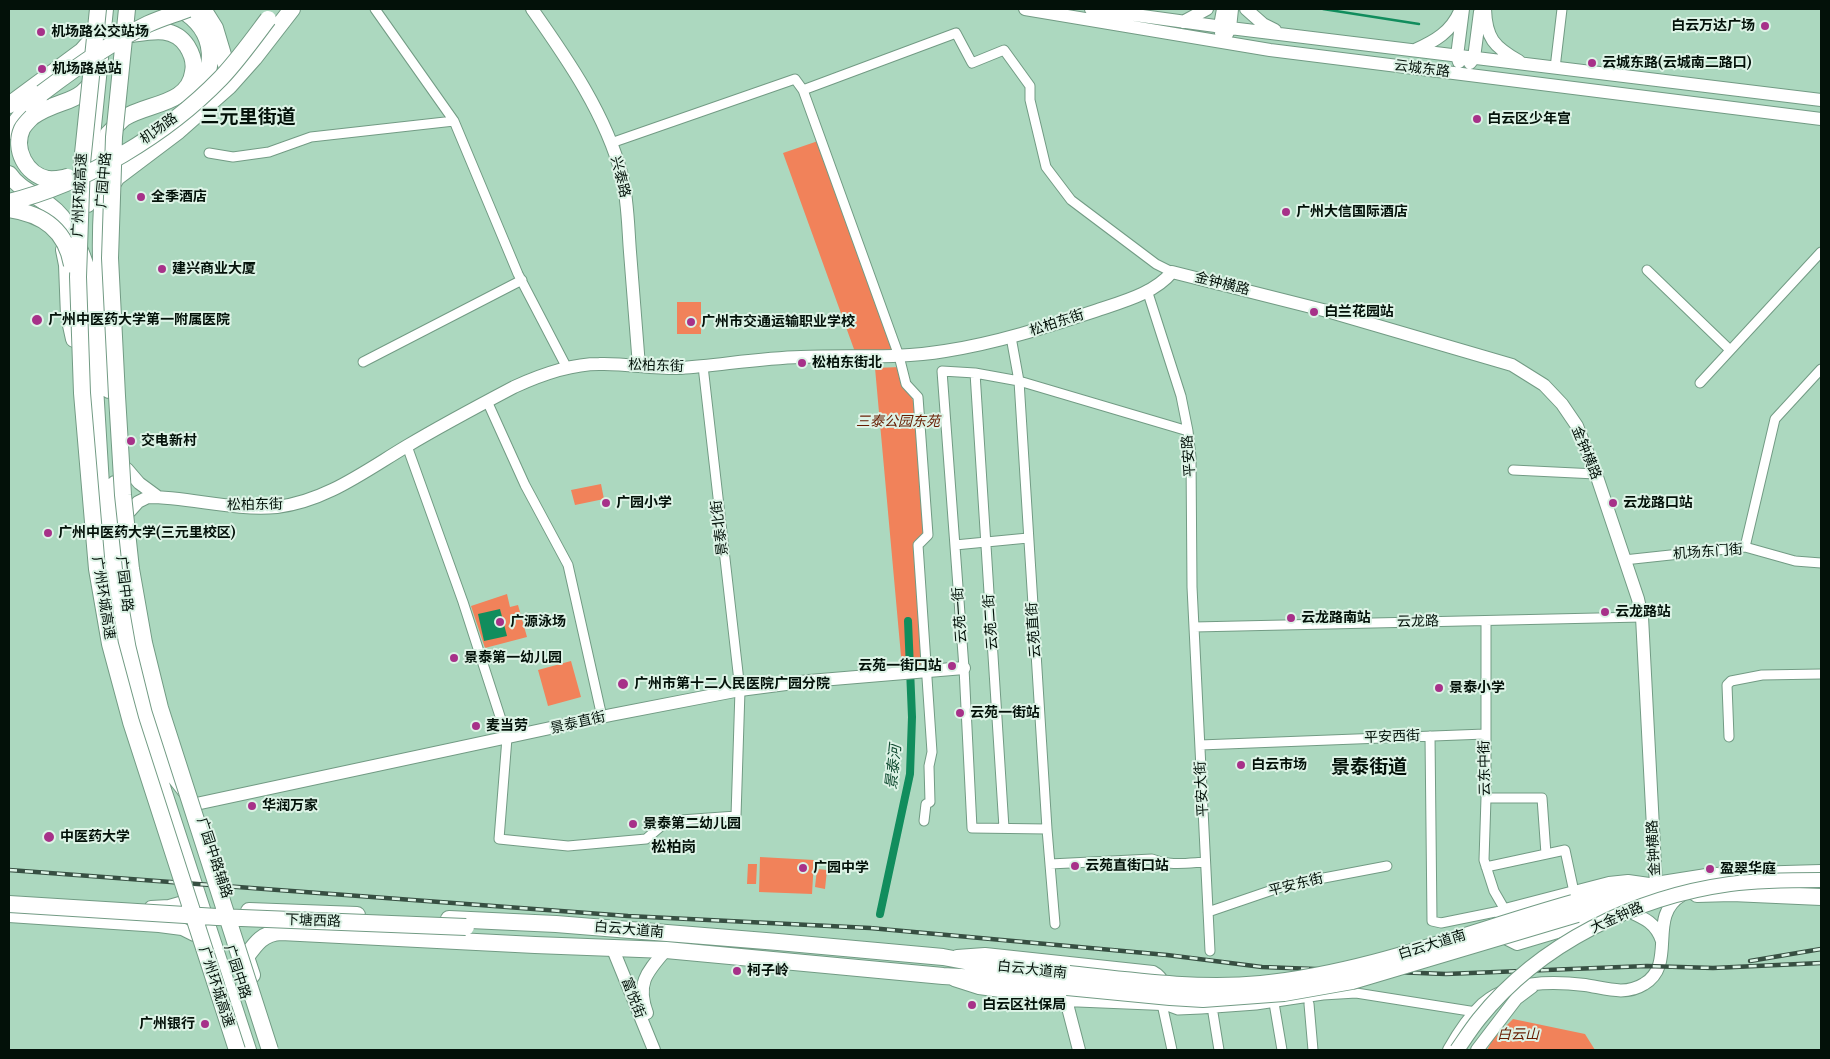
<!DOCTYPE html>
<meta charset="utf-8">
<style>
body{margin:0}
#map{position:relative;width:1830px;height:1059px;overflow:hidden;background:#acd8bf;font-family:"Libre Baskerville",serif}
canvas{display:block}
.frame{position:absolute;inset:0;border:10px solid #031109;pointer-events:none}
</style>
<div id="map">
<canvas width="1830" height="1059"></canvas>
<div class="frame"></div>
</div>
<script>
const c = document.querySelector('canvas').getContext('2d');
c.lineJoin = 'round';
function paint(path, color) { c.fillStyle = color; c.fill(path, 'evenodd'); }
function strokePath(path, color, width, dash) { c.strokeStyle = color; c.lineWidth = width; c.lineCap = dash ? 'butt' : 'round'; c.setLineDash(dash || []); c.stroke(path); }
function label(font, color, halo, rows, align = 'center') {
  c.font = font + ' "Libre Baskerville","Noto Sans SC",serif'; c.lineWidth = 4; c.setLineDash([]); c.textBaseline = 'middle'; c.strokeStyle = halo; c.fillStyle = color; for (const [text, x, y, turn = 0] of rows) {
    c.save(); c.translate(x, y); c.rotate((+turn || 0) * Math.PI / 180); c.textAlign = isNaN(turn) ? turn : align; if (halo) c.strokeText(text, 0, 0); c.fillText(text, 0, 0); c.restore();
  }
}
const green = new Path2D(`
 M818,141L894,350L855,352L783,153Z
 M677,302H701V334H677Z
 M900,367L904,384L916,406L924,531L916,545L924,665L902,667L875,368Z
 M601,484L604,499L575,505L571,490Z
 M507,594L510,607L518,605L527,637L485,648L471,606Z
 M571,661L581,697L548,706L538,670Z
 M760,857L814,860L812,894L759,892Z
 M748,864H757L756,884H747Z
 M817,869L827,870L825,889L815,887Z
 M1513,1019L1585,1034L1595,1050H1487L1493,1039Z`);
const water = new Path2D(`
 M500,609L507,636L484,641L478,614Z`);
const stream = new Path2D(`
 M1323,9L1419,24`);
const canal = new Path2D(`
 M880,914L910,774L912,717L908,621`);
const street = new Path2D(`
 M375,9L454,121L518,274L567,368
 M1555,68L1562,9
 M803,90L956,33L972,63L1004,50L1030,86V100L1046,167L1071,200L1156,264L1172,272
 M611,143L795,79L803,90L899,356L906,384L918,397L928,535L918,545L932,752L929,766L930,802L926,804L924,821
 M209,153L233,157L269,152L311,137L454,121
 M1647,270L1730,350
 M1147,290L1181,396L1188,431L1191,457L1192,587L1210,951
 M1011,337L1019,381L1047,829L1055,924
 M363,362L522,280
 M975,373L1004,828
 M1700,383L1821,252
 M487,401L525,485L568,565L602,717
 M407,446L463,602L507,738L499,839L568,846L646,839L667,821L736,816L740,690L703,366
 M1513,470L1596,474
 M955,545L1028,538
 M1745,547L1775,419L1821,369
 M1624,560L1745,547L1795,561L1821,563
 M1194,627L1642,617
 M1430,736L1432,921L1441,923L1505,910L1494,891L1484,860L1486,798V621
 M1729,737L1727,685L1731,681L1762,675L1821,674
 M1200,745L1485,734
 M1486,798H1542L1546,854
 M1047,829L972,828L964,668L942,371L975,373L1019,381L1188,431
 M1050,864L1152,859C1169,866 1187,863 1205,862
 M1486,867L1565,850L1574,892
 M1208,912L1287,885L1387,866
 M1274,1003L1282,1050
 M1162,1004L1178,1010L1201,1009L1256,1005L1323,995L1356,993L1476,1012
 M1162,1004L1172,1050
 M1309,1004L1313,1050
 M1213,1013L1219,1050`);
const secondary = new Path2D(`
 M532,9C568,60 606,115 622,176C628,201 628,227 630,252C633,290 636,328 639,366
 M1025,9L1270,50L1821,119
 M1091,9L1230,28L1821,100
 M1246,9L1263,24L1275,30
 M1485,9C1486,38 1494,47 1519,61
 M1183,22L1207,9
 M1221,33L1220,26L1223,9
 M1227,34L1230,28L1232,9
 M1415,50C1435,41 1451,32 1460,11
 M1459,62L1457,56L1463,9
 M1470,63L1474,58L1480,12
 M127,469L139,483L158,497
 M130,511L138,502L148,497C191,497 233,511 277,507C326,501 365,471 407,446C442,425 478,406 514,387C540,375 569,364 599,364C626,363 653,369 681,368C721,365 761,358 801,357C850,355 897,359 945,351C997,343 1046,327 1095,311C1121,302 1154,294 1172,272L1327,311L1512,365L1544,385L1562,404L1577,426L1596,474L1638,599L1642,617L1656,885L1628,881L1609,883L1505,910L1501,918L1507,939L1517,944L1601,919
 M196,804L611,715L740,690L809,681L964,668
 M151,907L169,906L183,902
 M1628,911C1644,918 1656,923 1662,941
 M9,916L159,926L182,929L194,935
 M612,947L654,1050
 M954,980L979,988L1066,1000L1162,1004C1166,991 1166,979 1153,972L985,954L957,956
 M1066,1000L1079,1050
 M647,1013C636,983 647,972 666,950
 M1449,1050C1458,1034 1469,1017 1483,1004C1509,981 1552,981 1585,985C1605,988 1625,996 1644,984C1678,964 1646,916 1682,895
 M1477,1050L1516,999L1532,987`);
const primary = new Path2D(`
 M88,205L94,126L106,9`);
const highway = new Path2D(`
 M180,9C218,31 218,71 190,102
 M203,9L215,28L227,68L236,78
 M9,105L82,51L89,43
 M32,117C64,95 81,109 101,66
 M9,131L25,110L42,93
 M9,174C19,189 35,194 49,205C71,221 79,247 88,272L104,534L111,601L118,642L135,704L248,1050
 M108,191L117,177L178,131L229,86L254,58L292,9
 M64,250L67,265L69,316L74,339
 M109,390C105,329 98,268 102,207C103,183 106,158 108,134C113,129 118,123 124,118C147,103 189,105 193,72C195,63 192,54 187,46C174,26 152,31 132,34
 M115,484L120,567L132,639L145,691L172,773L186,791
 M1697,894L1732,893L1821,897
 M1573,903L1656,885L1713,876L1821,873
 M249,911L357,915
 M1577,914L1656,898
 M449,919L556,924L778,942L943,957L991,966L1069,974
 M252,975L246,957C256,943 263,933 281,932L535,945L666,950L943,976L1013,980L1067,987`);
const rail = new Path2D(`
 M9,870L628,916L870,928L1167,955L1262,967L1446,974L1647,966L1713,968L1821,963
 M1750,961L1821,949`);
const primaryBridge = new Path2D(`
 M1457,1050C1464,1040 1471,1029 1479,1019C1540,943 1636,897 1730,884C1761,880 1791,880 1821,880`);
const highwayBridge = new Path2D(`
 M98,9L82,163L78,277L82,393L97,569L110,644L131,722L237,1050
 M127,9L114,137L110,258L117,396L123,495L131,569L144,643L160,708L270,1050
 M42,93C75,68 111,42 148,24C161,18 175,14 188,9
 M32,117C28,121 24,125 22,129C13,149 26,175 48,179C55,180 62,178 68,177
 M9,202C84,184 167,134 221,78C238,60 253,39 268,19
 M9,209C43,214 66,230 72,265
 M9,904L217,917L466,927
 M1069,974C1133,981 1197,990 1261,984C1368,973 1470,932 1573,903
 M1067,987L1170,997L1203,999L1284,993L1352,981L1577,914`);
const markers = [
 [1765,26,5,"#a73189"],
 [41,32,5,"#a73189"],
 [1592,63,5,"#a73189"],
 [42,69,5,"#a73189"],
 [1477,119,5,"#a73189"],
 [141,197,5,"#a73189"],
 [1286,212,5,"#a73189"],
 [162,269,5,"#a73189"],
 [1314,312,5,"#a73189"],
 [37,320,6,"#a73189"],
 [691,322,5,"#a73189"],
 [802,363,5,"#a73189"],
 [131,441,5,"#a73189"],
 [606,503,5,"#a73189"],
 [1613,503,5,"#a73189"],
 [48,533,5,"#a73189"],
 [1605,612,5,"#a73189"],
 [1291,618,5,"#a73189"],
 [500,622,5,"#a73189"],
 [454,658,5,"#a73189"],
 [952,666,5,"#a73189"],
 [623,684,6,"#a73189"],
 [1439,688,5,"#a73189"],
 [960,713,5,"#a73189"],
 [476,726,5,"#a73189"],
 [1241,765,5,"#a73189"],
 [252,806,5,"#a73189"],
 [633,824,5,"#a73189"],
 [49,837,6,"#a73189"],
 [1075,866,5,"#a73189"],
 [803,868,5,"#a73189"],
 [1710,869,5,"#a73189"],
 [737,971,5,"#a73189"],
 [972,1005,5,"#a73189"],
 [205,1024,5,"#a73189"]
];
const poiNames = [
 ["白云万达广场",1755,26,"right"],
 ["机场路公交站场",51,32],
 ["云城东路(云城南二路口)",1602,63],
 ["机场路总站",52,69],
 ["白云区少年宫",1487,119],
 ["全季酒店",151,197],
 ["广州大信国际酒店",1296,212],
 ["建兴商业大厦",172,269],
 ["白兰花园站",1324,312],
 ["广州中医药大学第一附属医院",48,320],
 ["广州市交通运输职业学校",701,322],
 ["松柏东街北",812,363],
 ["交电新村",141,441],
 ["广园小学",616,503],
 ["云龙路口站",1623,503],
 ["广州中医药大学(三元里校区)",58,533],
 ["云龙路站",1615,612],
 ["云龙路南站",1301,618],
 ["广源泳场",510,622],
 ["景泰第一幼儿园",464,658],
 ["云苑一街口站",942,666,"right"],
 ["广州市第十二人民医院广园分院",634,684],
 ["景泰小学",1449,688],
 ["云苑一街站",970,713],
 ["麦当劳",486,726],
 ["白云市场",1251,765],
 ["华润万家",262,806],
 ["景泰第二幼儿园",643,824],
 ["中医药大学",60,837],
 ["云苑直街口站",1085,866],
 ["广园中学",813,868],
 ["盈翠华庭",1720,869],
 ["柯子岭",747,971],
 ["白云区社保局",982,1005],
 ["广州银行",195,1024,"right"]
];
const streetNames = [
 ["云城东路",1422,69,7],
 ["机场路",159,129,-36],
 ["兴泰路",620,177,76],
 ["广园中路",104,180,-85],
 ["广州环城高速",80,195,-87],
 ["金钟横路",1222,284,14],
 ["松柏东街",1057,323,-18],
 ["松柏东街",656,366,2],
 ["金钟横路",1586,453,68],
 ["平安路",1189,456,-94],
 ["松柏东街",255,505,-1],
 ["景泰北街",720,528,-97],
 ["机场东门街",1708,552,-4],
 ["广园中路",124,584,83],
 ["广州环城高速",103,598,81],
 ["云苑一街",960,615,-94],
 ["云苑二街",991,622,-94],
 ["云龙路",1418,622,-1],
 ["云苑直街",1034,630,-94],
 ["景泰直街",578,723,-13],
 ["平安西街",1392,737,-2],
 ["云东中街",1485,768,-91],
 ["平安大街",1202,789,-93],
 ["金钟横路",1654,848,-93],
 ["广园中路辅路",214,858,72],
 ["平安东街",1296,885,-14],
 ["大金钟路",1617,918,-24],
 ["下塘西路",313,921,2],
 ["白云大道南",629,930,5],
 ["白云大道南",1432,945,-17],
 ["白云大道南",1032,970,6],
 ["广园中路",237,972,72],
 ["广州环城高速",216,987,72],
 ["富悦街",633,998,69]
];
const parkNames = [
 ["三泰公园东苑",898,422],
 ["白云山",1518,1035]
];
const waterNames = [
 ["景泰河",894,767,-84]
];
const neighbourhoodNames = [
 ["松柏岗",674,848]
];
const districtNames = [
 ["三元里街道",248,118],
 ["景泰街道",1369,768]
];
paint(green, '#f1825a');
paint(water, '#118d5d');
strokePath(stream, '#118d5d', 2.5);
strokePath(canal, '#118d5d', 8);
strokePath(street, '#729b84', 11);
strokePath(secondary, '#729b84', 14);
strokePath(primary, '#729b84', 16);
strokePath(highway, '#729b84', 18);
strokePath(street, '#fff', 9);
strokePath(secondary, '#fff', 12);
strokePath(primary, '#fff', 14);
strokePath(highway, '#fff', 16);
strokePath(rail, '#374f42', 4.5);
strokePath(rail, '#ddf3e6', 2.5, [8]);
strokePath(primaryBridge, '#729b84', 16, []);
strokePath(highwayBridge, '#729b84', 18, []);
strokePath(primaryBridge, '#fff', 14);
strokePath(highwayBridge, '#fff', 16);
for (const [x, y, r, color] of markers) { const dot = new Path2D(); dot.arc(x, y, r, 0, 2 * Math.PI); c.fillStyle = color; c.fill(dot); strokePath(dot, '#ddf3e6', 2); }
label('bold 14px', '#031109', '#ddf3e6', poiNames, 'left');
label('14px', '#031109', '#ddf3e6', streetNames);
label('italic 14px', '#661c00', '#ddf3e6', parkNames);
label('italic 15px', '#104b31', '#ddf3e6', waterNames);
label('bold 15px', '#031109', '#ddf3e6', neighbourhoodNames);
label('bold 19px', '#031109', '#ddf3e6', districtNames);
</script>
